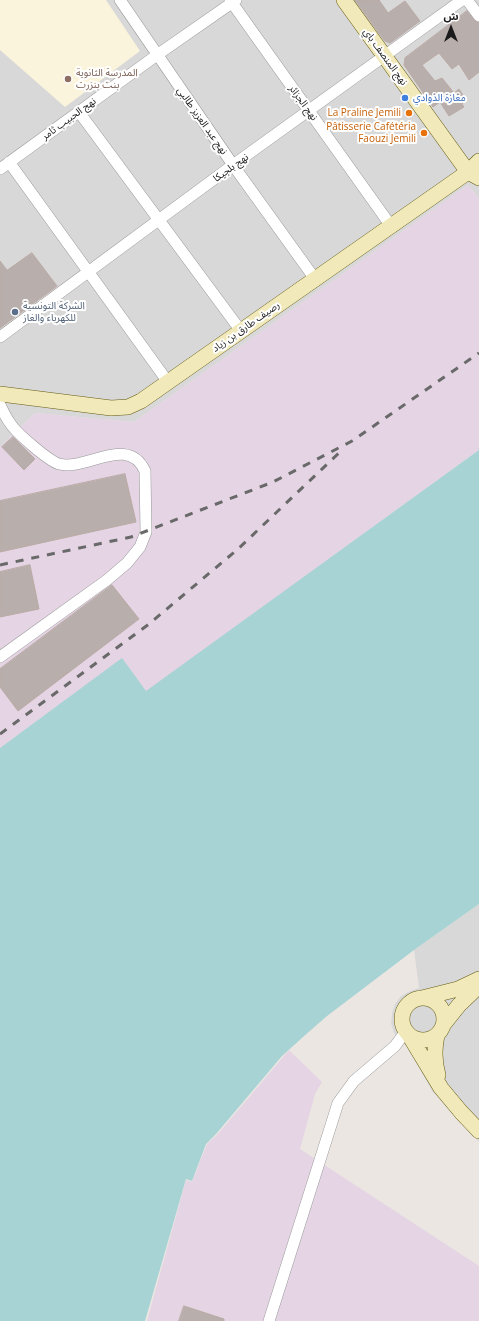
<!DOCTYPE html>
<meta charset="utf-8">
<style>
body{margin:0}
#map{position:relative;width:479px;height:1321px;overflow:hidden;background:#ebe6e2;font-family:"Open Sans","Noto Sans Arabic",sans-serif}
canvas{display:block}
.north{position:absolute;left:431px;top:8px;width:40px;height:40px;-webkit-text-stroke:3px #fff;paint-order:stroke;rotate:0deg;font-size:11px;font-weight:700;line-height:16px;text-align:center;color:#1b1b1b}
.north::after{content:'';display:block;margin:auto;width:14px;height:18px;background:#1b1b1b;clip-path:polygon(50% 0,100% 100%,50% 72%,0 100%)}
</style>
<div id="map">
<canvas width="479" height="1321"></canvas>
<div class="north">ش</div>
</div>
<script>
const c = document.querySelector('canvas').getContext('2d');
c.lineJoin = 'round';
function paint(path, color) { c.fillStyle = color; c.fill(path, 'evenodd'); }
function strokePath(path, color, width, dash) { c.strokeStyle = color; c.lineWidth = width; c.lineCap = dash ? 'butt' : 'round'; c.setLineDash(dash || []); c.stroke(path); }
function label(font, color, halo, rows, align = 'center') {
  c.font = font + ' "Open Sans","Noto Sans Arabic",sans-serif'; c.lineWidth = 4; c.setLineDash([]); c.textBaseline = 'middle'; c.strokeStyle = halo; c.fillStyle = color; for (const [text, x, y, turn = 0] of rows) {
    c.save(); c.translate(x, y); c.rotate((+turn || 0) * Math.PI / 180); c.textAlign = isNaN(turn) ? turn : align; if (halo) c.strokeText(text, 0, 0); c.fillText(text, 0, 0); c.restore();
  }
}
const residential = new Path2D(`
 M0,0H479V199L468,185L134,422L35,413L0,447Z
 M479,904V1142L432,1091L408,1047L400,1041L394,1033L391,1023L392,1013L395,1004L401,996L410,991L419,988L414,950Z`);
const industrial = new Path2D(`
 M468,185L479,199V450L146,692L122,659L0,748V447L35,413L134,422Z
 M289,1050L322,1082L315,1094L300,1149L479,1266V1321H147L186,1180L192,1182L207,1144L217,1135Z`);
const education = new Path2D(`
 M0,0H106L140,51L65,107L0,50Z`);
const water = new Path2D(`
 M479,450V904L414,950L327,1016L303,1037L282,1056L216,1134L206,1144L192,1181L186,1179L145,1321H0V748L122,658L146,691Z`);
const building = new Path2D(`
 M355,0H379L388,13L405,1L420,21L390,43L385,41Z
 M467,11L474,20L479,23V72L469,80L459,64L452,69L439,53L422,65L435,81L442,78L454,93L459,89L466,100L462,104L464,107L449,116L440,102L433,107L404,65L405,58Z
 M32,253L57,286L0,328V261L7,270Z
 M13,437L35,459L24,470L2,447Z
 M125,474L136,522L0,552V501Z
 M30,565L39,609L0,617V572Z
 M112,585L139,619L18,711L0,687V669Z
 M184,1306L224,1319V1321H179Z`);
const street = new Path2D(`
 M120,0L233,165L315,279
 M230,0L391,226
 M467,0L479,16
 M79,112L241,331
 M9,162L168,382
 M0,169L157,55L236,0
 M0,337L233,165L462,0
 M0,405C3,411 6,418 10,423C16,433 49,461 59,464C87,471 128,434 145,471L146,532L140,547L127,563L107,580L0,657
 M269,1321L338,1103L354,1081L395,1046L406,1031`);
const secondary = new Path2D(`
 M344,0L468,172L479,178
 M0,394L111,408L128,407L141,401L468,172L479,161
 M402 1019a21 21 0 1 1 42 0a21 21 0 1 1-42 0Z
 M422,998L458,989L479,979
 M443,1025L459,1005L479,986
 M409,1035L441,1088L461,1112L479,1131
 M437,1035C434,1049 434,1061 438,1075`);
const rail = new Path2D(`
 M0,565L131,537L273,482L352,441L479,353
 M0,734L149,624L238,549L343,449`);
const markers = [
 [68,79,4,"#8d6e63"],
 [405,98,4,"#3f7fe0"],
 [409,113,4,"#e8710a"],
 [424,133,4,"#e8710a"],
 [15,312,4,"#5c6f8a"]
];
const streetNames = [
 ["نهج المنصف باي",385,57,54],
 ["نهج الجزائر",303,103,54],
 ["نهج الحبيب ثامر",69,119,-36],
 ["نهج عبد العزيز طالبي",202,121,55],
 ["نهج بلجيكا",231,168,-36],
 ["رصيف طارق بن زياد",246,327,-35]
];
const educationNames = [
 ["المدرسة الثانوية",76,73],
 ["بنت بنزرت",76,85]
];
const shopNames = [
 ["مغازة الذوادي",413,98]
];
const foodNames = [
 ["La Praline Jemili",401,113],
 ["Pâtisserie Cafétéria",416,127],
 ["Faouzi Jemili",416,139]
];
const serviceNames = [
 ["الشركة التونسية",23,306],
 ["للكهرباء والغاز",23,318]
];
paint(residential, '#d9d8d8');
paint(industrial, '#e4d4e4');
paint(education, '#fbf4dc');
paint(water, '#a7d3d5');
paint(building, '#b8aeab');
strokePath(building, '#bbaba6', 1);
strokePath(street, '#989898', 12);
strokePath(secondary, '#645c11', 16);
strokePath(street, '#fff', 11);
strokePath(secondary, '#f1e9ba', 15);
strokePath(rail, '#696969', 3, [8, 8]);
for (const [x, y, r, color] of markers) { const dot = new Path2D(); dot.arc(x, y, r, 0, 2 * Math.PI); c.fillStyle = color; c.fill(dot); strokePath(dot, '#fff', 1.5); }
label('10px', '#1b1b1b', '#fff', streetNames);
label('10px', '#785e54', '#fff', educationNames, 'left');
label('10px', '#366cbe', '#fff', shopNames, 'left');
label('10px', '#c56008', '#fff', foodNames, 'right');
label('10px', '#4e5e75', '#fff', serviceNames, 'left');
</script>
